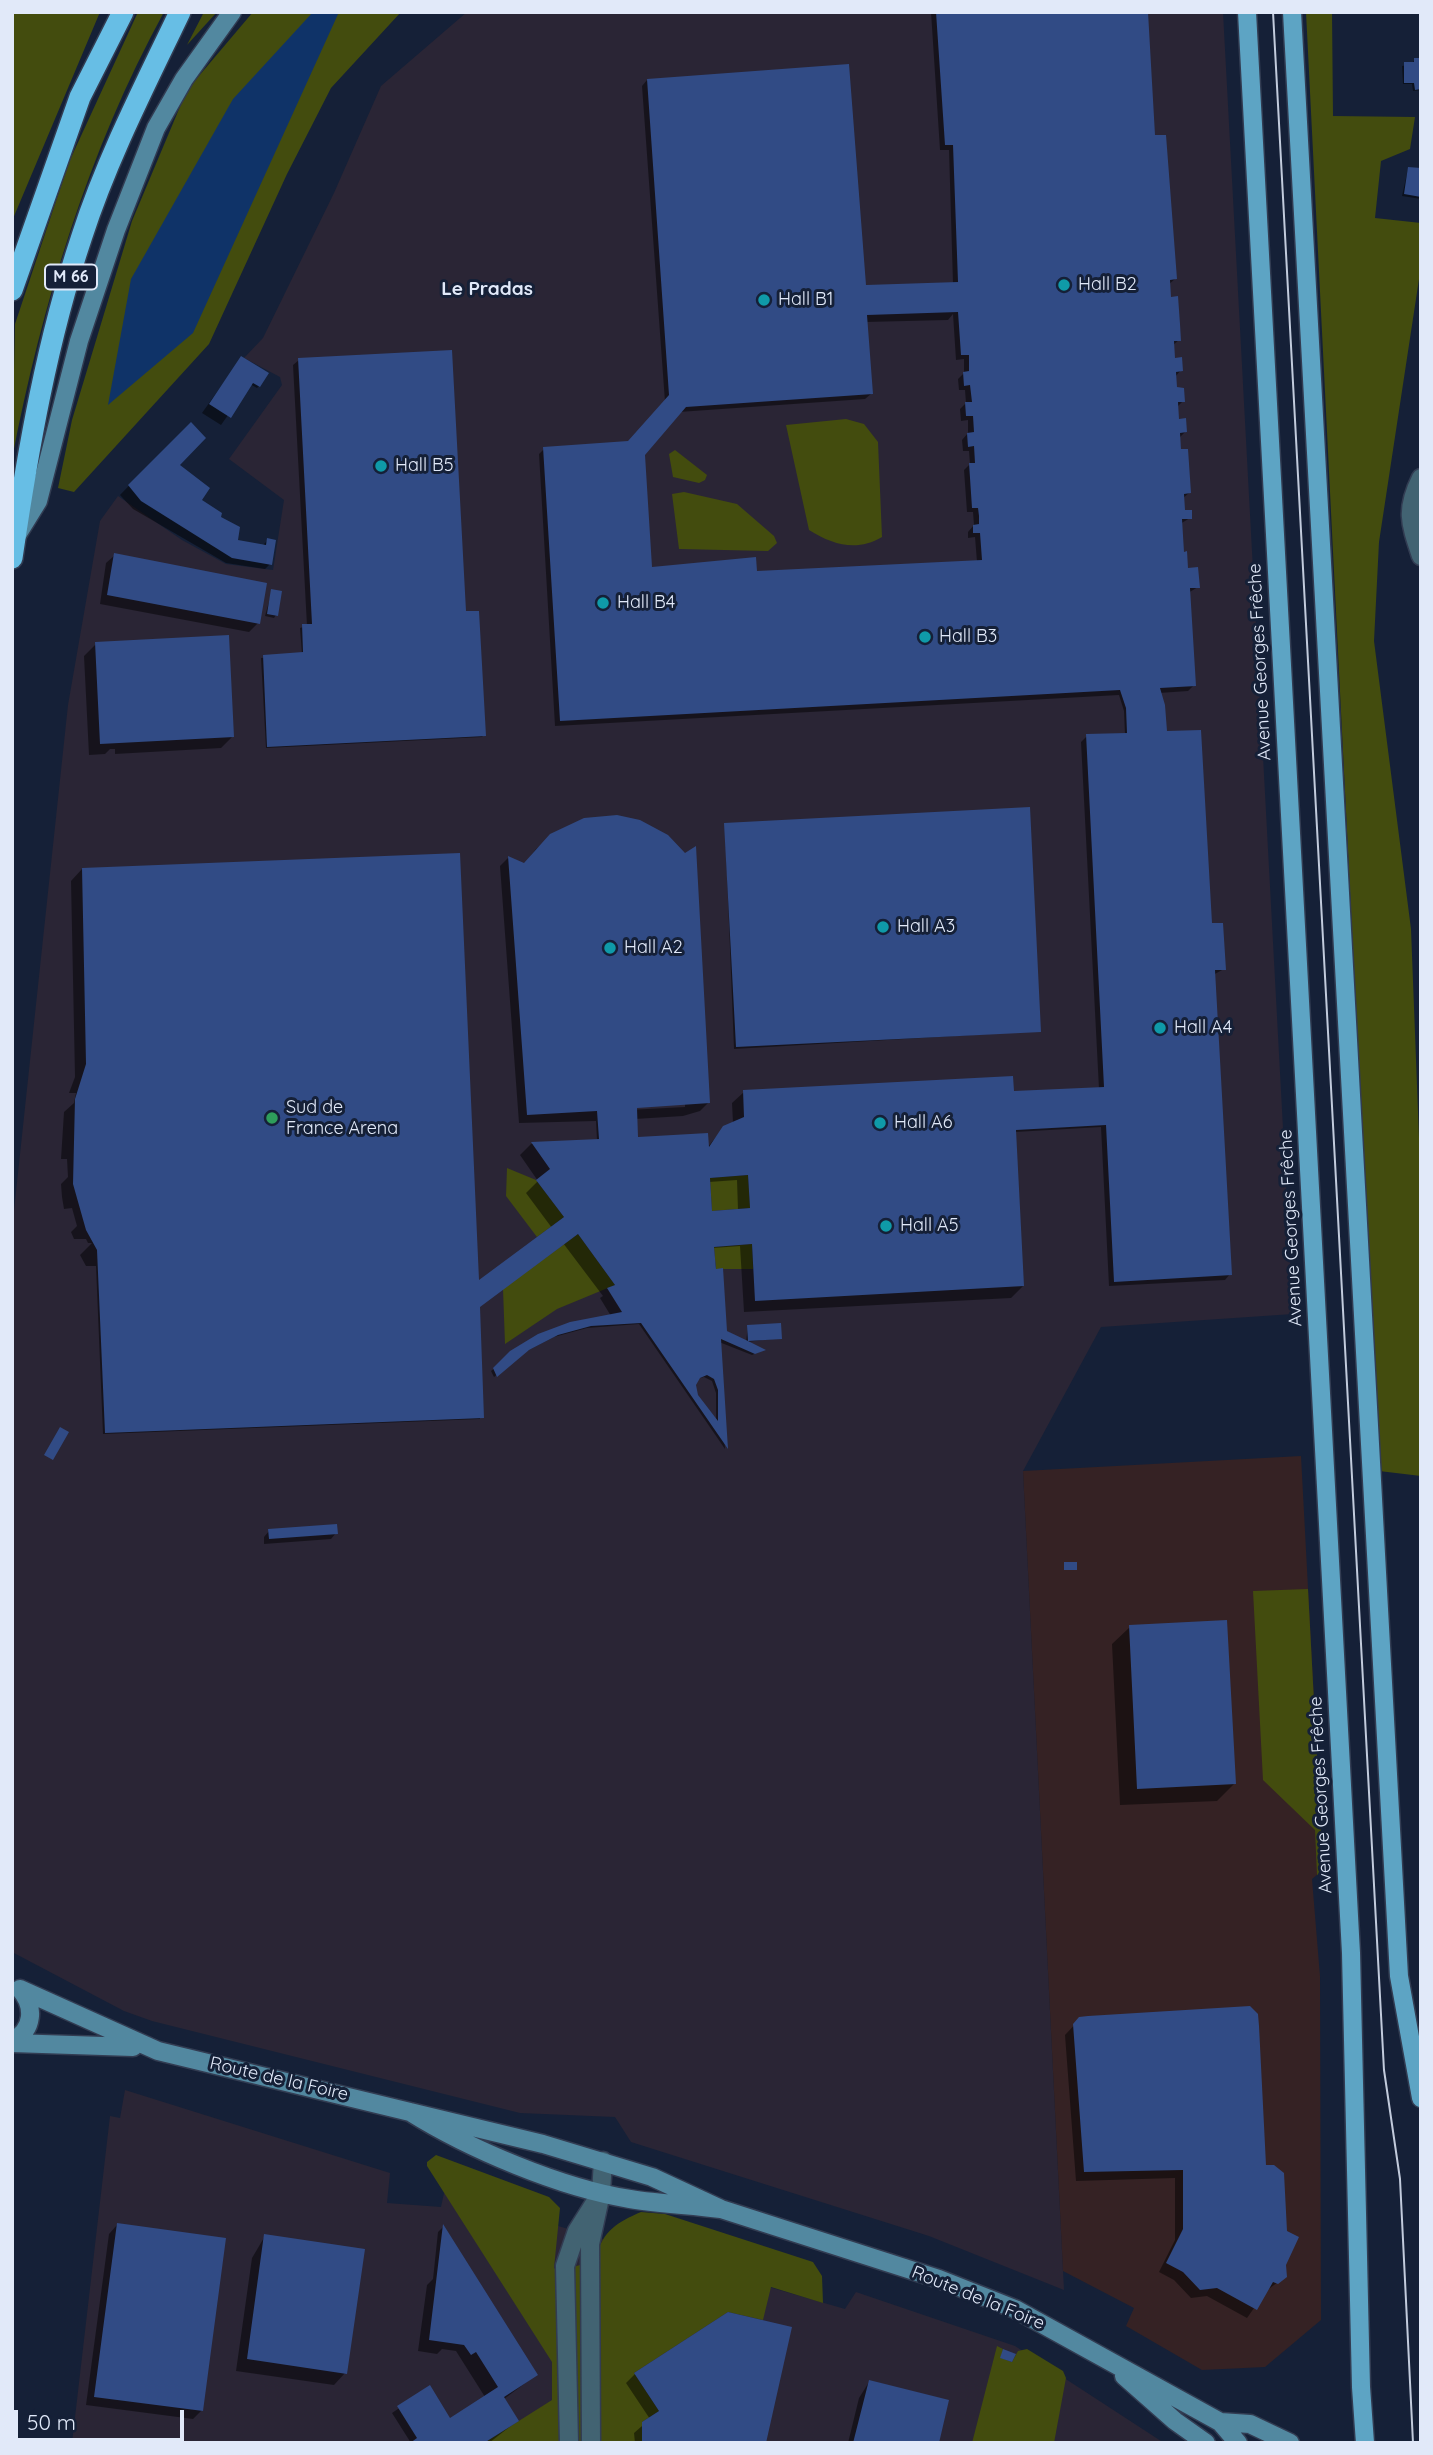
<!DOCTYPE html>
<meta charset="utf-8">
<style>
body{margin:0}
#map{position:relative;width:1433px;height:2455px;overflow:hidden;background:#152037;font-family:Quicksand,sans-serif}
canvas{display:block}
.frame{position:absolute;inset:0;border:14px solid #e1e9f9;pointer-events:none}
.scale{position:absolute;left:14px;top:2410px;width:170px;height:32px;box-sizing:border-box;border:4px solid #e1e9f9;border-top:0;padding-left:9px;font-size:21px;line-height:24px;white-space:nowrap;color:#e1e9f9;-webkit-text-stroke:5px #152037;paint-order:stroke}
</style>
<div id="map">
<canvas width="1433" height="2455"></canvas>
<div class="frame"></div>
<div class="scale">50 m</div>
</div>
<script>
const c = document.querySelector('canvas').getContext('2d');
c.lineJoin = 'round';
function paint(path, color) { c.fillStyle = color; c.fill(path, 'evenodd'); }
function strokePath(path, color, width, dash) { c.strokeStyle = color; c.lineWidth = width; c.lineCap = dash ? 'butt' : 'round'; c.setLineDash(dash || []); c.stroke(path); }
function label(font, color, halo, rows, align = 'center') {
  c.font = font + ' Quicksand,sans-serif'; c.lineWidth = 6; c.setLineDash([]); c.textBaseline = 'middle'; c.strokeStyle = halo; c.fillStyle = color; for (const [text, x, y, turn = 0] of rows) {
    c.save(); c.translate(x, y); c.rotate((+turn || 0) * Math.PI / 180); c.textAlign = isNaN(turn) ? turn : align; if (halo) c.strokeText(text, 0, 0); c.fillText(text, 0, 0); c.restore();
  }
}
const commercial = new Path2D(`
 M467,12H1223L1293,1314L1101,1327L1023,1471L1064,2290L929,2236L631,2142L615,2117L520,2113L152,2021L124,2011L12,1952V1229L68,705L100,521L118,496L182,540L226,564L273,570L284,500L229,459L282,385L280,377L244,358L263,338L334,193L381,86Z
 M125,2090L390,2173L387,2203L441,2207L444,2193L845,2309L856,2292L1015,2346L1164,2443H72L110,2116L120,2118Z`);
const industrial = new Path2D(`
 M1301,1456L1323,1870L1312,1879L1320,1976L1321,2320L1265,2367L1202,2370L1126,2326L1134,2308L1063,2271L1023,1471Z`);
const green = new Path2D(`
 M12,12H100L12,221Z
 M138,12H164C88,151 42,304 12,459L15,324L69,162Z
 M204,12H217L187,45Z
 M253,12H401L331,88L287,174L209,344L74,492L58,488L72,420L132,221L187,90Z
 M1306,12H1332L1333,116L1415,117L1410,149L1381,161L1375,218L1421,223V266L1379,542L1374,641L1411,929L1421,1190V1476L1379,1471Z
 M846,419L864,424L878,442L882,537C857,552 833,545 809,530L786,425Z
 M675,450L707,475L705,480L699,483L673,477L669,454Z
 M684,492L737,504L774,536L777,543L768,551L679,549L672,494Z
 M507,1168L536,1180L564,1217L537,1237L506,1196Z
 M748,1175L750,1208L712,1211L710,1178Z
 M578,1234L615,1285L557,1309L505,1344L503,1289Z
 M752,1244L753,1269H716L714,1247Z
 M1308,1589L1323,1870L1317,1875L1315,1830L1263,1780L1253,1591Z
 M436,2155L549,2197L560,2208L554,2268L559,2271V2443H484L552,2400V2362L427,2166V2162Z
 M641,2212L665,2214L813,2262L822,2276L823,2303L771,2287L763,2320L728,2312L634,2373L659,2411L642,2422V2443H599L596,2257C603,2230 618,2222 641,2212Z
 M580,2265L582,2269L586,2443H574L573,2267Z
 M997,2346L1003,2349L1001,2358L1012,2362L1018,2351L1027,2349L1063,2371L1066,2378L1054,2443H972Z`);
const water = new Path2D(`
 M313,12H339L193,333L108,405L131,279L233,99Z`);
const shadow = new Path2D(`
 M931,12H1146L1154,136L1175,279L1168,285L1179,340L1172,346L1173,359L1181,370L1175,377V389L1183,401L1178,406L1177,421L1185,432L1179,438L1189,493L1182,499L1183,512L1190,518L1180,524L1182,553L1187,569L1198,587L1188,593L1194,685L1188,691L1159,693L1165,733L1210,925L1224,969L1213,975L1230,1274L1225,1280L1109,1286L1101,1127L1015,1132L1023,1286L1011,1298L744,1312L740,1246L713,1248L725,1330L761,1351L752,1355L719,1342L725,1449L639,1324L587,1328L554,1337L525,1352L494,1377L491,1371L526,1343L611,1316L600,1298L603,1296L563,1243L478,1307L480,1419L103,1434L96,1266H86L80,1255L92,1243H88L86,1239H74L71,1232L77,1226L72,1208L64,1209L62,1197L61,1184L68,1177L67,1159H61L64,1112L74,1103L76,1093H69L75,1077L71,881L82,869L477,1284L552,1228L526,1193L538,1181L520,1155L531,1144L597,1140L596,1121L519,1123L500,866L508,858L524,865L536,849L568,826L708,1103L700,1111L683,1116L635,1119L633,1139L707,1148L724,1127L733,1123L732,1103L744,1092L1013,1093L1099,1089L1081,742L1087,736L1125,735L1124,711L1119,695L555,726L539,454L544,449L628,443L665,402L642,86L647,80L863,290L953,284L949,150H940ZM953,314L956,360L964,359V373L958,379L959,390H965L966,403L960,409L961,421L968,420V433L962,440L963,451H969L970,464L964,470L967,512H973L974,525L968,532V538L975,537L977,562L755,573L650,569L644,454L679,412L865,399L871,394L866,322L948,320ZM685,1103V1107L628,1110V1107ZM737,1180L738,1210L711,1213L709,1182ZM704,1377L712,1381L716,1393V1422L696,1396L694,1385L697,1379Z
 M1415,59H1421V90L1413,91L1412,84H1403L1402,66L1412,64Z
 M1408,169L1421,170V199L1402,196Z
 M241,358L259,386L257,388L250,384L221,425L202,413Z
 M299,360L464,616L484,735L482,737L266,748L261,658L302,654L300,628L307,626L293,365Z
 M156,458L159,482L219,517L236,542L262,546L268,540L270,564L265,569L226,563L133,509L120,495Z
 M115,555L258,623L249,632L100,604L106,563Z
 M272,591L276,615L274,618L265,616Z
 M96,644L232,737L221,748L115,754V749H110L105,754L89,755L84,656Z
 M725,824L1040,1031L734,1049Z
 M748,1326L780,1338L746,1342Z
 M269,1531L336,1533L331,1539L264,1544V1537Z
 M1130,1627L1235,1783L1217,1801L1120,1805L1112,1644Z
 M1080,2019L1265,2167L1285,2232L1286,2276L1266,2291L1247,2318L1207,2296L1191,2298L1174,2280L1159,2272L1175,2240V2178L1076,2181L1065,2035Z
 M117,2225L202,2410L193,2419L86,2405L109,2234Z
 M443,2227L536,2375L504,2399L517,2421L489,2443H411L392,2413L429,2388L449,2420L485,2397L456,2351L442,2349L437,2354L418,2351L427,2285L433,2279L438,2232Z
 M265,2236L345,2373L334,2385L236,2371L252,2258Z
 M635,2374L764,2443H635L634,2433L650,2419L626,2383Z
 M869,2382L937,2443H848L859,2398Z`);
const building = new Path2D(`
 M936,12H1148L1155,135H1166L1177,279L1170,280L1171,297L1178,296L1180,324L1181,341H1174L1175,358L1182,357L1183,371L1176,372L1177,387L1184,388L1185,402H1178L1179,419L1186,418L1187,432L1180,433L1181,449H1188L1191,493L1184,494L1185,510H1192V519H1182L1184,552L1187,551L1188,568L1198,567L1200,588H1190L1196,686L1160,688L1165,705L1167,731L1201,730L1212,923H1223L1226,970H1215L1232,1275L1114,1282L1106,1125L1016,1130L1024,1286L755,1301L752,1244L714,1247L716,1269L723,1268L727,1331L748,1341L747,1325L781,1323L782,1339L748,1341L766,1350L755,1354L721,1339L728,1449L641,1323L591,1326L558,1335L529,1350L497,1377L493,1368L510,1351L538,1334L570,1322L622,1312L607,1288L615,1285L578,1234L480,1307L484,1418L105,1433L97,1250L86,1230L73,1184L75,1099L86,1064L82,868L460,853L479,1280L564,1217L536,1180L550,1169L531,1142L599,1139L597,1111L527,1115L508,856L524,863L550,834L584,818L617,815L640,820L668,835L685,853L696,846L710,1103L637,1108L638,1137L708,1133L709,1147L723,1126L744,1117L743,1090L1013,1076L1014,1091L1104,1087L1086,734L1127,733L1126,708L1120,690L560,721L543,447L628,441L669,395L647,79L849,64L866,285L958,282L953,145H945ZM958,312L961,355H969V371L963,372L964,386L970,385L972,402H965L966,416H973L974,432L967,433L968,447L974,446L975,463H969L972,508H978L979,516V524L973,525V533H980L982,560L757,571L756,557L652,567L645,455L686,407L873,394L867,315ZM748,1175L750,1208L712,1211L710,1178ZM707,1375L714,1379L718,1390V1421L698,1395L696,1385L700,1378Z
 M1414,58H1421V89L1415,90L1414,83H1404V62H1414Z
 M1408,167L1421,168V197L1404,194Z
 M452,350L466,611H479L486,736L267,747L263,655L303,652L302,624H312L298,358Z
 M241,356L269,373L260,387L253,383L231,418L209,404Z
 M191,422L206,438L180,465L210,488L202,500L222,513L221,517L240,527L238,540L266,545L267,538L276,540L272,565L232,558L141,501L128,485Z
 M114,553L267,583L260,624L107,595Z
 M271,589L282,591L278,616L267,614Z
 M229,635L234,737L100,744L95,642Z
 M1030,807L1041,1032L736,1047L724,823Z
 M60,1427L69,1432L53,1460L44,1455Z
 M337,1524L338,1534L269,1539L268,1529Z
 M1064,1562H1077V1570H1064Z
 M1227,1620L1236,1784L1137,1789L1129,1625Z
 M1250,2006L1258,2014L1259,2026L1266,2165H1274L1284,2173L1287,2231L1299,2237L1286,2265L1287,2277L1278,2284L1273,2282L1257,2310L1217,2288L1200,2290L1183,2272L1166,2263L1183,2229V2170L1084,2172L1073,2024L1079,2017L1088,2016Z
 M117,2223L226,2238L203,2411L94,2397Z
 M443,2224L538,2375L504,2397L519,2421L484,2443H410L417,2438L397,2406L430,2385L450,2418L498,2387L476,2352L471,2355L464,2345L429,2340Z
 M264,2234L365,2249L347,2374L247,2359Z
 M728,2312L792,2327L766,2443H642V2422L659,2411L634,2373Z
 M1003,2349L1016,2354L1012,2362L1000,2358Z
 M869,2380L949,2400L939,2443H853Z`);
const street = new Path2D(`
 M1421,478C1405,510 1410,523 1421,556
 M569,2443L565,2266L577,2231L594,2204
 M591,2443L590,2244L601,2193L603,2161`);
const secondary = new Path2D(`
 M17,535L38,501L79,341L116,230L156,128L184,79L232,12
 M20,1989L158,2051L410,2112
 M12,2041C34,2030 35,2006 20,1989
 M12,2043L133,2047
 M721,2209C691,2205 660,2204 630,2199C561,2188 469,2149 410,2112L543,2144L652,2177L721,2209L939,2279L1015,2309L1220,2422L1238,2443
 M1124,2376L1175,2421L1206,2443
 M1220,2422L1250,2424L1290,2443`);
const primary = new Path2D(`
 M1247,12L1351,1953L1361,2387L1365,2443
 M1292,12L1399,1976L1421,2098`);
const highway = new Path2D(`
 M12,290L80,97L123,12
 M12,558C28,450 47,340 82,236C107,159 145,85 180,12`);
const tram = new Path2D(`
 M1273,12L1384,2070L1400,2179L1413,2443`);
const markers = [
 [1064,285,7,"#0f9aa8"],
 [764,300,7,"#0f9aa8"],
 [381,466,7,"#0f9aa8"],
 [603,603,7,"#0f9aa8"],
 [925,637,7,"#0f9aa8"],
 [883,927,7,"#0f9aa8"],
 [610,948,7,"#0f9aa8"],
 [1160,1028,7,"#0f9aa8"],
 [272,1118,7,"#2e9e5b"],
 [880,1123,7,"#0f9aa8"],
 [886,1226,7,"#0f9aa8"]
];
const shields = [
 [71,277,52]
];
const shieldNames = [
 ["M 66",71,277]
];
const poiNames = [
 ["Hall B2",1078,285],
 ["Hall B1",778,300],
 ["Hall B5",395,466],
 ["Hall B4",617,603],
 ["Hall B3",939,637],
 ["Hall A3",897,927],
 ["Hall A2",624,948],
 ["Hall A4",1174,1028],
 ["Sud de",286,1108],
 ["France Arena",286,1129],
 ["Hall A6",894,1123],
 ["Hall A5",900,1226]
];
const streetNames = [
 ["Avenue Georges Frêche",1260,662,-93],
 ["Avenue Georges Frêche",1291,1228,-93],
 ["Avenue Georges Frêche",1321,1795,-93],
 ["Route de la Foire",279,2079,13],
 ["Route de la Foire",978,2298,22]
];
const neighbourhoodNames = [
 ["Le Pradas",487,289]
];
paint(commercial, '#2a2535');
paint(industrial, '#352224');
paint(green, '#434c0e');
paint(water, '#0f3368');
paint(shadow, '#0007');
paint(building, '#314b85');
strokePath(street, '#323c52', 21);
strokePath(secondary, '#323c52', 21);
strokePath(primary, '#323c52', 21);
strokePath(highway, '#323c52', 24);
strokePath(street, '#426372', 18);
strokePath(secondary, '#5288a0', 18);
strokePath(primary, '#5da4c4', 18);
strokePath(highway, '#67bee5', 21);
strokePath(tram, '#c2cbdc', 2);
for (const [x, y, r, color] of markers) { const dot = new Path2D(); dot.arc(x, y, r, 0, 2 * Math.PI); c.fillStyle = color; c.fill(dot); strokePath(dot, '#152037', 2.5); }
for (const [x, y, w] of shields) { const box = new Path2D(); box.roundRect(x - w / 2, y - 12.5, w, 25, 5); c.fillStyle = '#152037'; c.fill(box); strokePath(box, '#e1e9f9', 2); }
label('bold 16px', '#e1e9f9', null, shieldNames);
label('18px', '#e1e9f9', '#152037', poiNames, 'left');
label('18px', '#e1e9f9', '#152037', streetNames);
label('bold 19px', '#e1e9f9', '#152037', neighbourhoodNames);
</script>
